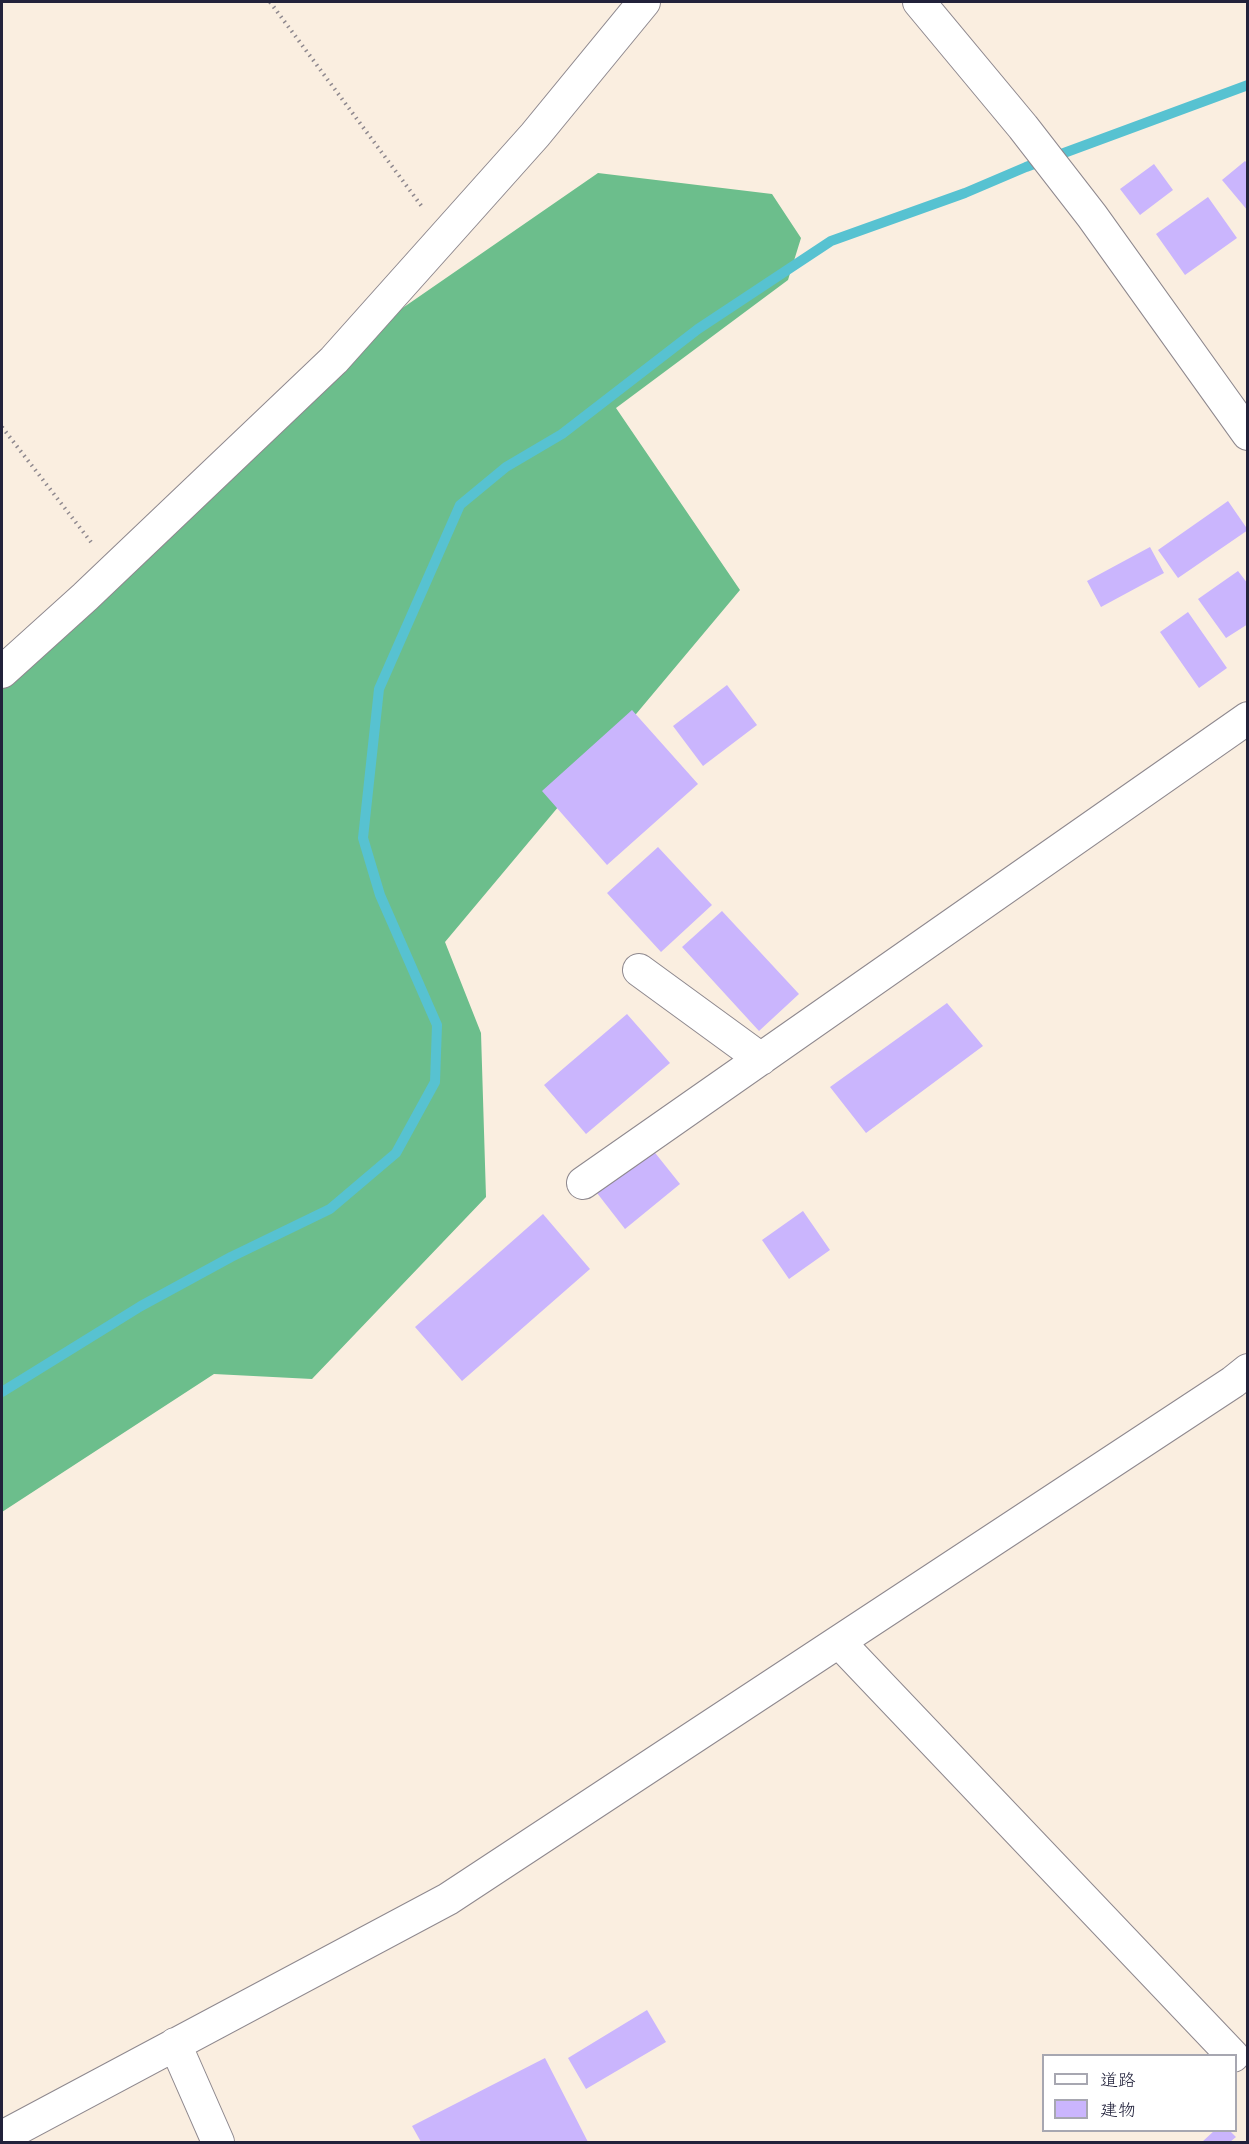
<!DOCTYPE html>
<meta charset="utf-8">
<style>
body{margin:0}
#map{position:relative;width:1249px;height:2144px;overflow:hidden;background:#faeee0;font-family:Mynerve,"Klee One",sans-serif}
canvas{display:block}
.frame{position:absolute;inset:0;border:3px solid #22223b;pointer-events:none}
.legend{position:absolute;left:1042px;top:2054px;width:195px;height:78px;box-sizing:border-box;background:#fff;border:2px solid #a7a7b1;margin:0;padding:8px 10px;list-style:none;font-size:18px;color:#22223b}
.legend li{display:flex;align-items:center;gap:12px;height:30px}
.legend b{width:30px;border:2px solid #a7a7b1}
</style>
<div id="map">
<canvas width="1249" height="2144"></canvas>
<div class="frame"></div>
<ul class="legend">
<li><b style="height:8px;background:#fff"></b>道路</li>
<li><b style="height:16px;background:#cab5fd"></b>建物</li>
</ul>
</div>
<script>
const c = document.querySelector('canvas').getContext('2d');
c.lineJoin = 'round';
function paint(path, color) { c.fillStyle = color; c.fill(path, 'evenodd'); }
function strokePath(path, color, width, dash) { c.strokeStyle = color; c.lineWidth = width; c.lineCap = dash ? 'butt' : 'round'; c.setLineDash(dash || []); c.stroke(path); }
const forest = new Path2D(`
 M598,173L772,194L801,238L788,280L616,408L740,590L445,942L481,1033L486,1197L312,1379L214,1374L2,1512V678L349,345Z`);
const stream = new Path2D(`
 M2,1392L141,1306L231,1257L330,1209L396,1153L435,1082L437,1025L380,895L363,838L379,689L460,505L506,467L562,434L698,329L831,241L965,193L1026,167L1248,85`);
const building = new Path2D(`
 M1245,161L1248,164V211L1222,180Z
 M1154,164L1173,190L1140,215L1120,189Z
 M1208,197L1237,238L1185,275L1156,234Z
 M1228,501L1248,530L1178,578L1158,550Z
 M1150,547L1164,573L1101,607L1087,581Z
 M1238,571L1248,584V624L1226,638L1198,599Z
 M1188,612L1227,668L1199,688L1160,632Z
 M727,685L757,725L703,766L673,726Z
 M632,710L698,784L607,865L542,791Z
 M658,847L712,905L661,952L607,893Z
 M722,911L799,994L759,1031L682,947Z
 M947,1003L983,1046L866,1133L830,1087Z
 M627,1014L670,1063L586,1134L544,1085Z
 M652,1149L680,1184L625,1229L597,1193Z
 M803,1211L830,1250L789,1279L762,1240Z
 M543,1214L590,1269L462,1381L415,1327Z
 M647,2010L666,2042L586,2089L568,2058Z
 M545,2058L588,2142H421L412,2126Z
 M1215,2130H1229L1236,2137L1230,2142H1202Z`);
const path = new Path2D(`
 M270,2L423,208
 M2,427L91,542`);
const street = new Path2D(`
 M919,2L1023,127L1092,216L1248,434
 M2,672L85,597L334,360L535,135L644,2
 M639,970L761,1059
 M583,1183L1248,718
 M839,1642L1233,2056
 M175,2044L218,2142
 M2,2137L448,1899L1233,1382L1248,1370`);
paint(forest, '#6cbe8c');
strokePath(stream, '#57c2d1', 10);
paint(building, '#cab5fd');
strokePath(street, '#8e888e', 34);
strokePath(path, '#8e888e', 4, [1.5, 4.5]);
strokePath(street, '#fff', 32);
</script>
